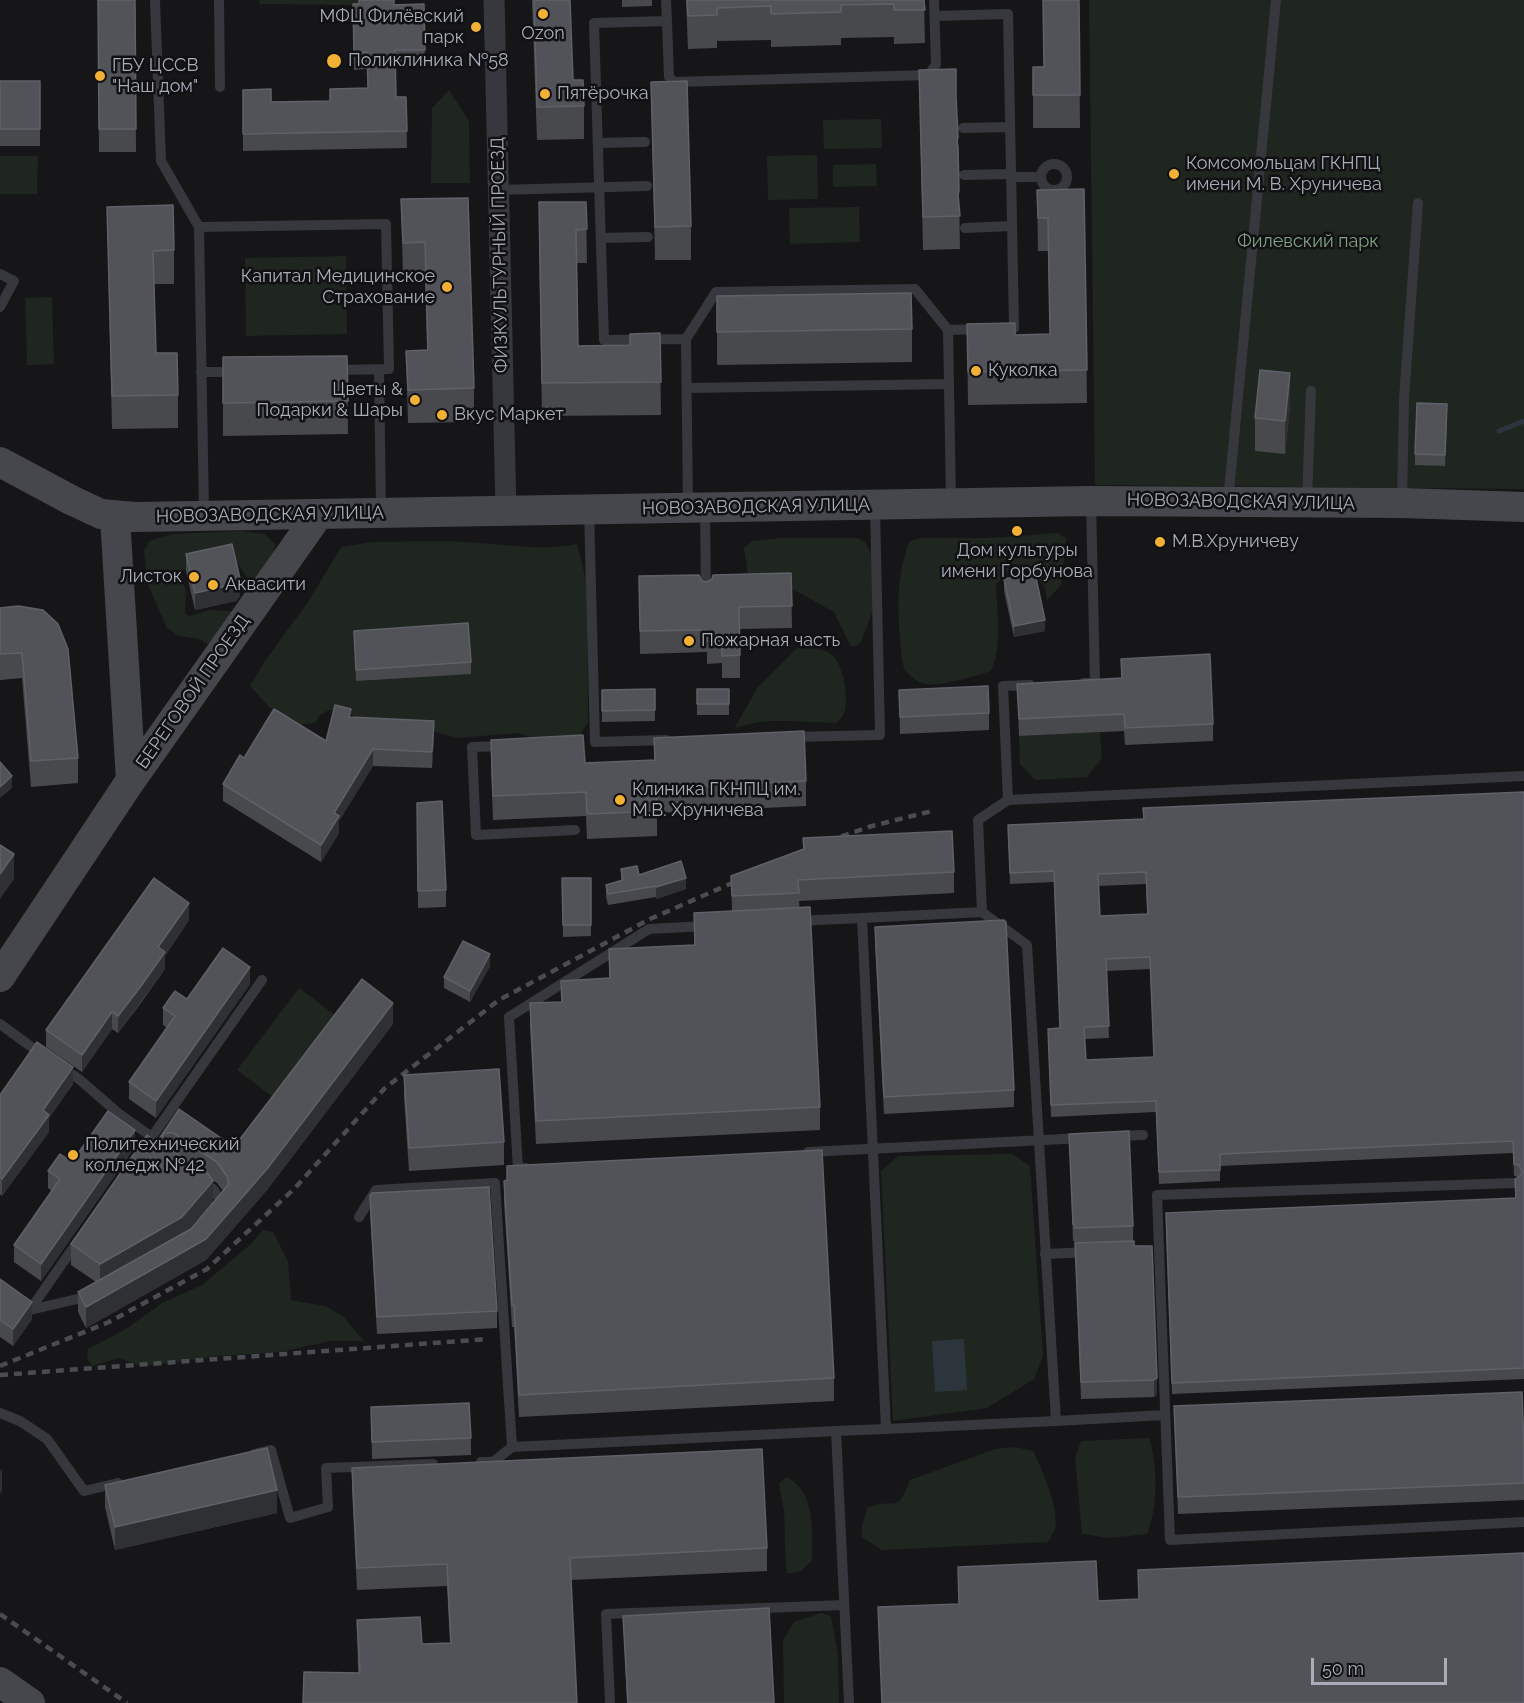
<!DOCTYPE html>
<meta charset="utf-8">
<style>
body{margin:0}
#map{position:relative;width:1524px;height:1703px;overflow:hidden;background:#161618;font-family:Raleway,sans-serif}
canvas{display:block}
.scale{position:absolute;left:1311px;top:1658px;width:136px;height:27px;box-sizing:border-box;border:3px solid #a8adb8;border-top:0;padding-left:8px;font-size:18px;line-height:21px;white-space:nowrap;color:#a8adb8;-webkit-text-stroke:4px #111113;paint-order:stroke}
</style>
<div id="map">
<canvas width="1524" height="1703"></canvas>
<div class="scale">50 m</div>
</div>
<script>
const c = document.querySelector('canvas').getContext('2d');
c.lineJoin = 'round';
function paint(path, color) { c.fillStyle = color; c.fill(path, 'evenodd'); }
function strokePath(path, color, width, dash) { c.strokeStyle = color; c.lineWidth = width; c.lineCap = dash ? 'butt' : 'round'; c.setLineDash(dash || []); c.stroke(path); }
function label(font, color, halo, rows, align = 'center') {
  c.font = font + ' Raleway,sans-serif'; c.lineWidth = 5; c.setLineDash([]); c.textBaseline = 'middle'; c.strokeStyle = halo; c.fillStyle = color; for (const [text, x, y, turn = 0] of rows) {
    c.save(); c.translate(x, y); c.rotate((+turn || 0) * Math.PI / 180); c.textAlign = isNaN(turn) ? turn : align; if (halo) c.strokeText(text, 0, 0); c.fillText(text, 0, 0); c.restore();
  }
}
const green = new Path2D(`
 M259,0H359V5L260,4Z
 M1089,0H1524V489L1095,485Z
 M449,90L469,121L470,183H431L432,108Z
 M881,119L882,148L824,149L823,120Z
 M817,155L818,199L768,200L767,156Z
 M0,156H38L37,194H0Z
 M876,164L877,186L833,187V165Z
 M859,207L860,242L790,244L789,208Z
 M346,256L347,334L246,336L245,258Z
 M52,297L54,364L27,365L25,298Z
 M241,531L265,534L275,544L273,563L262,580L247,578L234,557L179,571L186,591L185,613L189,616L210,610L231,611L237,620L212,647L199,639L179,636L167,628L148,585L144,551L149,541L172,534Z
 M1058,533L1066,538L1061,585L1047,600L1045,588L1031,568L1010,570L996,584C997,611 1003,646 991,671C975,676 933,690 919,682C915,680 907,673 905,670C901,661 901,647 900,638C897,603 897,576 909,542L919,538H989Z
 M782,538H857L865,542L874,560L873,610L860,644L851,647L834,612L776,580L748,575L744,548L752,541Z
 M372,542C407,542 444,540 479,543C513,545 544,551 577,544L587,584L588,723L576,740H538L518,733L458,738L420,728H390L338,710H329L320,715L315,723L295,725L270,708L250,686L265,661L308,602L341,547Z
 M798,647C808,648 823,648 831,654C844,663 850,702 843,716C841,719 838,721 836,723C804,723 764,716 734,729L758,687Z
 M1100,732L1102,758L1087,777L1035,780L1020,764L1019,736Z
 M299,988L335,1015L273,1097L237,1070Z
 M1012,1154L1030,1166L1043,1356L1034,1379L987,1408L893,1421L881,1171L898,1156Z
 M263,1230L273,1232L288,1261L291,1300L325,1306L343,1316L364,1341H330L280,1352L217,1356L155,1365H137L119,1358L92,1366L87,1358L88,1349L126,1329L162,1303L202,1285L251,1244Z
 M1149,1438C1158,1465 1158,1509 1147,1534L1110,1538L1082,1534L1075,1458L1081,1441Z
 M1015,1447L1033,1451C1042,1469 1060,1510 1055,1529C1054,1533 1050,1538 1048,1542L882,1550L862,1537V1526L867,1508C895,1495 896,1518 910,1480L995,1449Z
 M786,1477C816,1490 812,1533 812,1560C804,1569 800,1574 787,1573L786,1569L784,1511L779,1484Z
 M821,1613L831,1616L838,1654L839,1703H784L783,1640L794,1622Z`);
const water = new Path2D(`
 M964,1339L967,1390L935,1392L932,1341Z`);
const stream = new Path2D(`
 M1499,431L1524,421`);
const lane = new Path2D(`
 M155,0L161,161L199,227L204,513
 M219,0L220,87
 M666,0L667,21L594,23L604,340L686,339L688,506
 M935,16L1008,14L1014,328L1005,329
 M667,21L669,77L674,82L929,75L936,64L934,0
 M963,128L1010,127
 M598,143L645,142
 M1041 177a13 13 0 1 1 26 0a13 13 0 1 1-26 0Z
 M964,175L1011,174
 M1011,177H1041
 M498,190L647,186
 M199,227L386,224L389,369L334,370
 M965,228L1012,226
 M601,238L648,237
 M0,274L14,281L0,307
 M686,339L716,292L915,289L948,330
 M379,369L381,510
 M201,372H235
 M687,388L949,384
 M951,500L948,330L981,329
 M1228,501L1276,0
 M1307,502L1311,391
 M1402,502L1404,399L1418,203
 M705,509L706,595
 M589,510L595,742L666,740
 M1084,683H1095L1091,501
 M789,737L880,735L875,506
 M505,746L472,747L476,835L575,830
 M1008,800L1003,686L1030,685
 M797,921L862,918
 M0,1024L44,1056
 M62,1068L79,1079L118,1113L152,1137
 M1117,1136L1143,1135
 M144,1148L262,980
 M808,1152L1083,1138
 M526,1168L518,1169L509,1017L649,929L706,926
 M202,1181L213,1189L222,1202L219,1206
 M1515,1183L1157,1195L1170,1540L1524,1522
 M359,1217L376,1190L495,1183L512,1447L836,1431
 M1045,1254L1090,1252
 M27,1308L30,1310L90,1296
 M30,1310L78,1241
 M0,1413L20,1421L47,1439L84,1491L118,1483
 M1056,1421L1165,1415
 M886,1429L1056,1421L1027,945L982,912
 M254,1454L271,1450L290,1518L328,1507L326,1468L433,1464
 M481,1462H493L512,1447
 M610,1703L606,1614L844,1605
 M849,1703L836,1431L886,1429L862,918L982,912L978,820L1008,800L1524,776`);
const street = new Path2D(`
 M494,0L506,511`);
const secondary = new Path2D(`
 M0,462L71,500L101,514L135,517L1091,501L1402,503L1524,507
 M115,517L131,780
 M0,977L131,780L318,515
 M0,1682L30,1703`);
const rail = new Path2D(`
 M828,841L872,826L932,811
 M0,1366L109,1322L207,1269L294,1189L385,1088L499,1000L650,919L746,877
 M0,1375L488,1339
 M0,1614L127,1703`);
const wall = new Path2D(`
 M98,0H135L136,152H99Z
 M532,0H570L573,80L584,106V139L537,140Z
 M622,0H652V6L622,7Z
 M686,0H924L925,43L894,44V37L841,38V45L771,47V40L717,41V48L688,49Z
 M1079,0L1080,128H1033V67H1043Z
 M353,4H424L425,67H395L396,97H406L407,148L243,151V90L271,102L330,101L368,88L367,69L354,70Z
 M919,70L956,106L958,137L960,249L923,250Z
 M0,81H40V146H0Z
 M651,82L691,226V260H655Z
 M1084,189L1087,403L968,405L967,324L1015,335L1050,334L1048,251H1038L1037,190Z
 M468,198L474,388V422L408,423L406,351L427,350L425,275L403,276L401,199Z
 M586,202L587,263H577L578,346L630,345L660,333L661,415L542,416L539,236Z
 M107,207L174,250V284H154L156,353L178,395V428L112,429Z
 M717,296L912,329V362L717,365Z
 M347,356L348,434L223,436V357Z
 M1290,406L1285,454L1255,451V418Z
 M1447,415L1445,466L1415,465V454Z
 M186,554L240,596L236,601L195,610L186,571Z
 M791,573L792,628L740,629V678H722V663L707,664V652L640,654L639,576L702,581L707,582Z
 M1004,579L1045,631L1014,637L1004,591Z
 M0,608L78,758V783L31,787L22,678L0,680Z
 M354,631L471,662V674L356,681Z
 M1121,659L1213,724V741L1125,745L1124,731L1019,736L1017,684L1121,679Z
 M655,689V721L602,722V690Z
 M697,689H729V715H697Z
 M899,690L989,713V730L900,734Z
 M351,718L434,738L432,768L373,766L339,821V833L321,862L223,801V784L244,758L326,741Z
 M654,738L806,781V806L657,813V836L587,839L586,816L493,820L491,764V740L585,763L654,760Z
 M1524,792V1379L1172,1394L1166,1225L1515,1198V1179L1519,1177L1514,1176L1513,1153L1220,1166V1181L1159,1184L1156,1112L1051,1117L1048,1029L1060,1028L1054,882L1010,884L1008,825L1143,819V808ZM1146,884L1147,914L1100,916L1098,886ZM1150,969L1154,1058L1086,1060L1085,1039L1109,1038L1107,971Z
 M417,803L446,890V907L418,908Z
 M803,838L954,872V893L799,901L820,1107V1130L536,1144L530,1026V1003L561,1002V981L609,978V949L694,945V913L732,911L731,876L803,849Z
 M621,869L639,875L686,889L656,899V897L608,905L606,897V885L621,881Z
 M562,878H591V936L563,937Z
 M189,920L165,956V969L141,1003L118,1033L112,1029L82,1072L46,1047V1030Z
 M875,927L1014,1090V1107L884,1114L875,944Z
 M490,966L470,1002L444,988V977Z
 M250,984L156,1118L129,1099V1082L167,1028L163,1025V1008L187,999Z
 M393,1024L267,1190L206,1260L86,1328L78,1312V1292L96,1282L71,1265V1244L157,1142L179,1109L234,1147ZM211,1179L217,1183L223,1191L191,1229L188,1231L213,1202Z
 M404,1075L504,1142V1165L409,1171L404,1097Z
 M73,1084L49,1118V1132L2,1196L0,1194V1095Z
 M1069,1134L1133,1226V1241L1157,1395L1154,1397L1081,1399L1075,1245L1074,1241H1073Z
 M135,1147L41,1281L14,1262V1245L52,1191L48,1188V1171L72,1162Z
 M507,1166L834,1378V1401L519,1417L514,1327H512L504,1203V1181L507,1180Z
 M370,1196L497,1311V1328L377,1334L370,1213Z
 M0,1279L32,1319L13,1346L0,1337Z
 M1174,1406L1524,1448V1500L1178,1514Z
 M371,1407L471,1438V1455L372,1459Z
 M352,1468L767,1548V1571L571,1580L577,1703L358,1673L357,1620L422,1644L450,1643L447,1586L357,1590L352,1490Z
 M105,1485L277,1513L115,1550L105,1507Z
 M623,1616L774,1703H627Z`);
const shadedWall = new Path2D(`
 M1290,373V406L1285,454V421Z
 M240,579V596L236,601L195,610V593Z
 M1045,620V631L1014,637V626Z
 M434,721V738L432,768V752Z
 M373,749V766L339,821V833L321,862V845L334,813Z
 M12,776V788L0,798V787Z
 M14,854V879L0,899V874Z
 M686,878V889L656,899V887Z
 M189,903V920L165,956V969L118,1033V1016L158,947Z
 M490,954V966L470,1002V991Z
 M250,967V984L156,1118V1101Z
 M393,1003V1024L267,1190L206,1260L86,1328V1307L206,1239Z
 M112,1012V1029L82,1072V1055Z
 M73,1067V1084L49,1118V1132L2,1196V1179L43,1110Z
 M135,1130V1147L41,1281V1264Z
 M165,1133V1154L162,1139Z
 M213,1181V1202L182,1238L100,1285V1264Z
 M32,1302V1319L13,1346V1329Z
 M1157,1378V1395L1154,1397V1380Z
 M2,1468V1491L0,1494V1472Z
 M277,1490V1513L115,1550V1527Z`);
const building = new Path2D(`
 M98,0H135L136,129H99Z
 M359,0H394V5L424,4L425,50H395L396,97H406L407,131L243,134V90L271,89V102L330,101V89L368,88L367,52L354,53L353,4H359Z
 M534,0H570L573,80H583L584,106L537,107Z
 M687,0H924L925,10H894V4L841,5V12L771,14V6L717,8V15L688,16Z
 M1043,0H1079L1080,95H1033V67H1044Z
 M956,69V96L958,137L957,141L958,147L959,190L958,195L960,216L923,217L919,70Z
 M0,81H40V129H0Z
 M687,81L691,226L655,227L651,82Z
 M1084,189L1087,370L968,372L967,324L1015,323V335L1050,334L1048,218H1038L1037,190Z
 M468,198L474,388L408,390L406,351L428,350L425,242L403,243L401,199Z
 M539,202H586L587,229L576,230L578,346L630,345V334L660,333L661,382L542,383Z
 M173,205L174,250L153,251L156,353H177L178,395L112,396L107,207Z
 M911,293L912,329L717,332V296Z
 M347,356L348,401L223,403V357Z
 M1260,370L1290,373L1285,421L1255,418Z
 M1417,403L1447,404L1445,455L1415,454Z
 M232,544L240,579L236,584L195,593L186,554Z
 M791,573L792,606L739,607L740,655L722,656V641H707V630L640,631L639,576L699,575L702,581L707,582L712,579L713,575Z
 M1035,573L1045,620L1014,626L1004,579Z
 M18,606L43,610L58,624L68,649L78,758L31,761L22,653L0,654V608Z
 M468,623L471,662L356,670L354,631Z
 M1210,654L1213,724L1125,728L1124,714L1019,719L1017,684L1122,678L1121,659Z
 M988,686L989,713L900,717L899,690Z
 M655,689V710L602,711V690Z
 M697,689H729V704H697Z
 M335,705L351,709L349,717L434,721L432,752L373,749L334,813L339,816L321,845L223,784L240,755L244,758L274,709L326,741Z
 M804,731L806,781L656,788L657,811L587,814L586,792L493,796L491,740L583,735L585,763L655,760L654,738Z
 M0,762L12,776L0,787Z
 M1524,792V1368L1172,1383L1166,1213L1516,1198L1515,1179L1521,1175L1522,1171L1519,1165L1514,1164L1513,1141L1220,1154V1170L1159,1172L1156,1101L1051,1105L1048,1029L1060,1028L1054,871L1010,873L1008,825L1144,819L1143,808ZM1146,872L1148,914L1100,916L1098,874ZM1150,957L1154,1057L1086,1060L1084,1027L1109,1026L1106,959Z
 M442,801L446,890L418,891L417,803Z
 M952,831L954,872L798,880L799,893L732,896L731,876L804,849L803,838Z
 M0,845L14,854L0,874Z
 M681,861L686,878L656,887V886L608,894L606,885L623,880L621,869L637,866L639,875Z
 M154,878L189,903L158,947L165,952L141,986L118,1016L112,1012L82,1055L46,1030Z
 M562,878H591V925H563Z
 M810,907L820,1107L536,1121L530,1003L562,1002L561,981L610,978L609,949L695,945L694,913Z
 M1004,920L1006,922L1014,1090L884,1097L875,927Z
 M463,941L490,954L470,991L444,977Z
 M223,948L250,967L156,1101L129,1082L175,1016L163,1008L172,995L175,991L187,999Z
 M362,979L393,1003L267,1169L206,1239L86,1307L78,1292L191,1229L228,1185V1178L217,1162L173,1133H165L162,1139L164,1145L208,1174L213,1181L182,1217L100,1264L71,1244L147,1135L157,1142L179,1109L234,1147Z
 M37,1042L73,1067L43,1110L49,1115L2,1179L0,1177V1095Z
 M499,1069L504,1142L409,1148L404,1075Z
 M108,1111L135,1130L41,1264L14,1245L60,1179L48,1171L60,1154L72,1162Z
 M1129,1131L1133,1226L1075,1228L1074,1224H1073L1069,1134Z
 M822,1150L834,1378L519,1395L514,1305H512L504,1181L507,1180V1166Z
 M489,1187L497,1311L377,1317L370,1196L372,1193Z
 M1134,1241V1246H1152L1157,1378L1154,1380L1081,1382L1075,1243Z
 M0,1279L32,1302L13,1329L0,1320Z
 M1522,1392L1524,1448V1483L1178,1497L1174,1406Z
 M469,1403L471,1438L372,1442L371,1407Z
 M267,1448L277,1490L115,1527L105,1485Z
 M762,1449L767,1548L570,1558L577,1703H303L304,1672L360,1673L357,1620L420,1617L422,1644L451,1643L447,1564L357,1568L352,1468Z
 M1524,1553V1703H882L878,1607L959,1604L958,1567L1096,1561L1098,1601L1139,1599L1138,1570Z
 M769,1608L774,1703H628L623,1616Z`);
const markers = [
 [543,14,6,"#f2b134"],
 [476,27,6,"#f2b134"],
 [334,61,8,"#f2b134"],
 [100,76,6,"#f2b134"],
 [545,94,6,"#f2b134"],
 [1174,174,6,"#f2b134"],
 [447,287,6,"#f2b134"],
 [976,371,6,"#f2b134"],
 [415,400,6,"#f2b134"],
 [442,415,6,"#f2b134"],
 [1017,531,6,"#f2b134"],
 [1160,542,6,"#f2b134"],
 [194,577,6,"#f2b134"],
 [213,585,6,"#f2b134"],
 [689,641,6,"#f2b134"],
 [620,800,6,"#f2b134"],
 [73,1155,6,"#f2b134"]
];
const poiNames = [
 ["МФЦ Филёвский",464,17,"right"],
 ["парк",464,38,"right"],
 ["Ozon",543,34,"center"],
 ["Поликлиника №58",348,61],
 ["ГБУ ЦССВ",112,66],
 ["\"Наш дом\"",112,87],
 ["Пятёрочка",557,94],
 ["Комсомольцам ГКНПЦ",1186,164],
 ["имени М. В. Хруничева",1186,185],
 ["Капитал Медицинское",435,277,"right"],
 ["Страхование",435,298,"right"],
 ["Куколка",988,371],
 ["Цветы &",403,390,"right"],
 ["Подарки & Шары",403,411,"right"],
 ["Вкус Маркет",454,415],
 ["М.В.Хруничеву",1172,542],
 ["Дом культуры",1017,551,"center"],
 ["имени Горбунова",1017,572,"center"],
 ["Листок",182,577,"right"],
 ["Аквасити",225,585],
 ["Пожарная часть",701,641],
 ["Клиника ГКНПЦ им.",632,790],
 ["М.В. Хруничева",632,811],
 ["Политехнический",85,1145],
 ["колледж №42",85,1166]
];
const parkNames = [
 ["Филевский парк",1308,242]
];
const streetNames = [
 ["ФИЗКУЛЬТУРНЫЙ ПРОЕЗД",500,255,-91],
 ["НОВОЗАВОДСКАЯ УЛИЦА",1241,502,1],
 ["НОВОЗАВОДСКАЯ УЛИЦА",756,507,-1],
 ["НОВОЗАВОДСКАЯ УЛИЦА",270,515,-1],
 ["БЕРЕГОВОЙ ПРОЕЗД",193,692,-55]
];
paint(green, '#1e261f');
paint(water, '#2c353c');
strokePath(stream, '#2c353c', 5);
strokePath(lane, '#37383d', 10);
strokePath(street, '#37383d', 21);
strokePath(secondary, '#45474d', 30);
strokePath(rail, '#4a4c52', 4.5, [8, 6]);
paint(wall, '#47494d');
paint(shadedWall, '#2f3033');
paint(building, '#525359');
strokePath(building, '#5f6168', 1.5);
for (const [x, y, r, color] of markers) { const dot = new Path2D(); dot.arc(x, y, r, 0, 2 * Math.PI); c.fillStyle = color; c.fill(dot); strokePath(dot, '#111113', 2); }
label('18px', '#a8adb8', '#111113', poiNames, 'left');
label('18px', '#7fa381', '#111113', parkNames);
label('18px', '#a8adb8', '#111113', streetNames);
</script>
